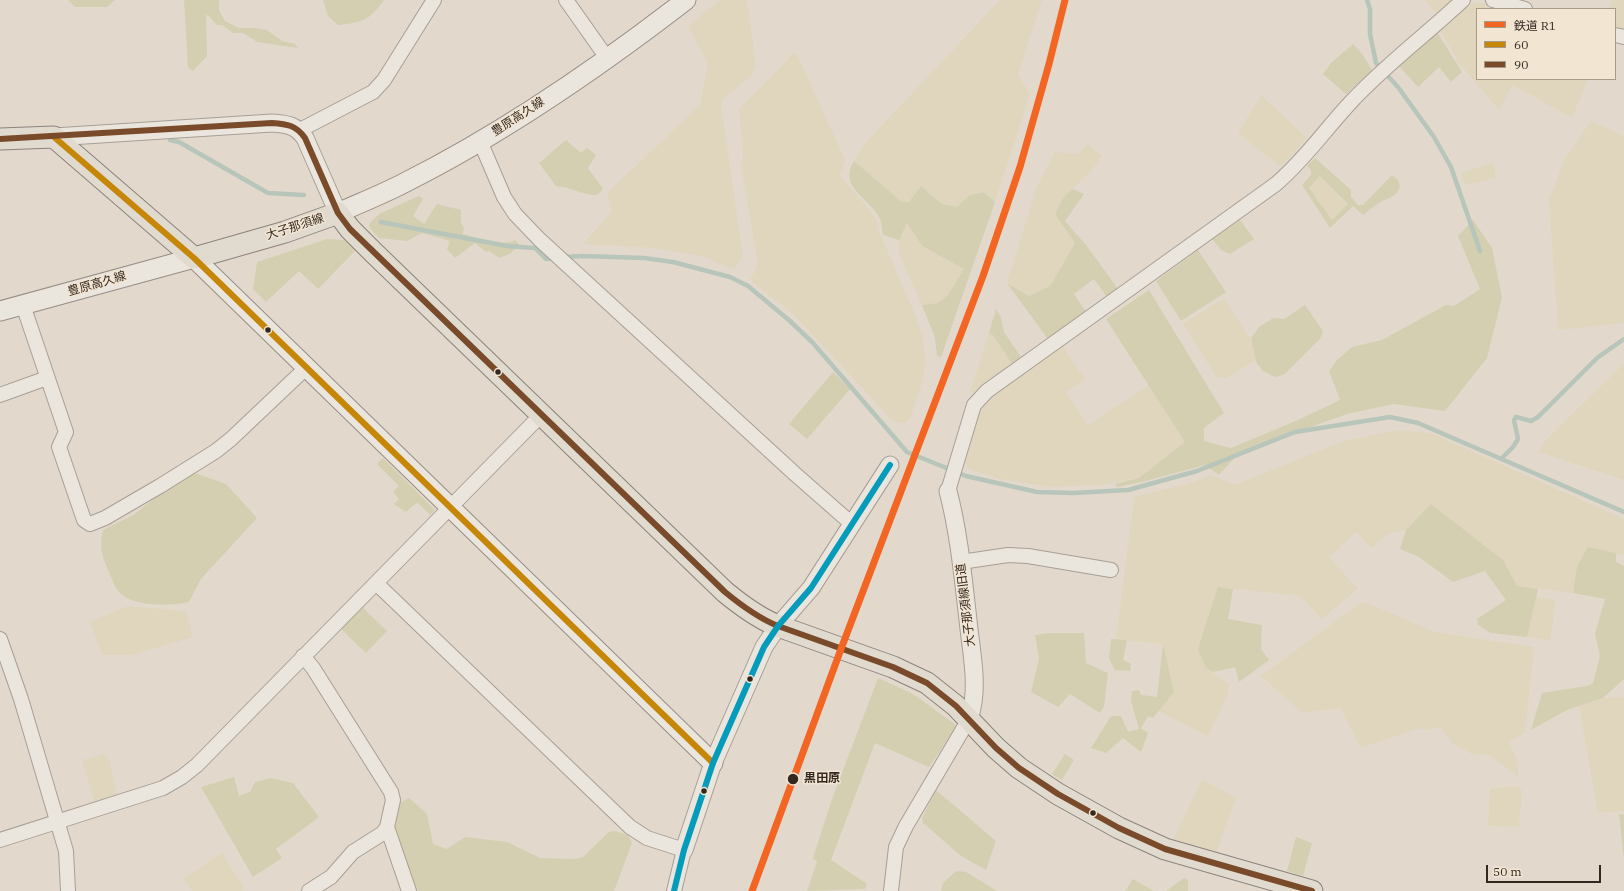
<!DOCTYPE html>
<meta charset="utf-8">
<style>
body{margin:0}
#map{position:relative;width:1624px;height:891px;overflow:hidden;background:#e2d9cc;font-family:"IBM Plex Serif","Noto Sans JP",serif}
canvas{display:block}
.legend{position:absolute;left:1476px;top:8px;width:140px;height:72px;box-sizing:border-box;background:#f2e6d3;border:1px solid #a69a8b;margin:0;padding:5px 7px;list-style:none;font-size:12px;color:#34271f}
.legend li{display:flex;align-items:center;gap:8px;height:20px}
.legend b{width:20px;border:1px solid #a69a8b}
.scale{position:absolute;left:1486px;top:865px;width:115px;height:18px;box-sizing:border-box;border:2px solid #34271f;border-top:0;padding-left:5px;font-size:12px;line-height:14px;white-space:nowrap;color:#34271f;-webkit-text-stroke:3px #f2e6d3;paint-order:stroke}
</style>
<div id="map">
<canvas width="1624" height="891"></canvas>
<ul class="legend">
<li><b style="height:5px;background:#f26522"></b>鉄道 R1</li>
<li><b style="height:5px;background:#c68608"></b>60</li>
<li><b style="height:5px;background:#7a4b2a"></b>90</li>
</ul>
<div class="scale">50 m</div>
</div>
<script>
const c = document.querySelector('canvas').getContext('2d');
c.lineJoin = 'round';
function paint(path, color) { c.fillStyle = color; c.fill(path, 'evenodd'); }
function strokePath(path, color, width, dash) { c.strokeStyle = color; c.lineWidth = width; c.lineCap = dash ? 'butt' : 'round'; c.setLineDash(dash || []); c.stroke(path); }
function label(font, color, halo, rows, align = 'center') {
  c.font = font + ' "IBM Plex Serif","Noto Sans JP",serif'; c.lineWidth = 3; c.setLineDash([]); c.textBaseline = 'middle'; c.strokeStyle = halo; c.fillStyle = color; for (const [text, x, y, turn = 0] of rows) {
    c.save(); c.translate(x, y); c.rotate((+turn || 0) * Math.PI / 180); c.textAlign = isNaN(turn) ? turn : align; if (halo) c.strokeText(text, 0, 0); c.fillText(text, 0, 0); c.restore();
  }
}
const farmland = new Path2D(`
 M720,0H747L756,65L751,76L724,98L721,104L743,256L734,270L702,256L653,248L583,244L612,211L607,193L700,105L708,64L688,26Z
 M1000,0H1042L1018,75L1030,94L995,202L984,192L970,195L957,207L942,204L927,190L909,202H902L854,161L866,142Z
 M1425,0H1453L1437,14Z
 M1612,0H1624V29L1615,26V9H1609Z
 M1477,2L1508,9H1477V79H1588L1572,118L1513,85L1499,110L1458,62L1440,30L1465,6Z
 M793,54H797L845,160L840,176L870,210L877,222L878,229L914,312L922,334L926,362L922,383L910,419L904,423L893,421L792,313L750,280L756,268L757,259L741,166L743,154L739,109Z
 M1261,95L1307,138L1281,167L1238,133Z
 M1591,121L1624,136V323L1558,330L1549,200L1565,158Z
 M1088,144L1102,156L1093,169L1063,198L1055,214L1075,243L1050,286L1029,296L1007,283L1037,186L1055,152L1077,154Z
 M1493,162L1496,178L1465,185L1461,173Z
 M1320,176L1348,205L1332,220L1309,188Z
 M907,223L922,246L964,269L948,295L939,303L922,305L899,254V240Z
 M1224,298L1253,343L1256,360L1227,378H1217L1183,324Z
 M989,333L993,335L1012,364L973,393L970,392Z
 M1062,346L1085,379L1066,392L1088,425L1149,385L1185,442L1139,478L1101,485L1050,487L1000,479L971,470L963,463L979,414L987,401L1006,386Z
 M1624,363V480L1538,452L1545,441Z
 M1397,430L1431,433L1624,519V555L1588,547L1577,566L1573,593L1517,586L1503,560L1431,504L1406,530L1390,533L1371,548L1356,532L1329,557L1358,589L1322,619L1300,596L1218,587L1206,668L1229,684L1228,694L1208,736L1158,711L1174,692L1163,644L1116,639L1134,497L1187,484L1211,475L1235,485L1343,441Z
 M1536,597L1556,600L1550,641L1527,637Z
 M1363,601L1435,632L1534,647L1525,733L1509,742L1517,760L1519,777L1488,754L1474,755L1453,744L1440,727L1427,730L1420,728L1361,748L1340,708L1303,713L1261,676Z
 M128,606L186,611L193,637L132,655H102L90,622Z
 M1624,697V811L1598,813L1579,707L1603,698Z
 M104,754L110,761L117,795L94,801L82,760Z
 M1202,779L1236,798L1216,854L1187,846L1173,840Z
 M1518,786L1522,791L1519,827L1488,826L1490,789Z
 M222,853L245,889L242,891H192L183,879Z`);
const green = new Path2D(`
 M68,0H115L107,7H75Z
 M184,0H219V10L225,21L239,28H255L267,30L282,41L295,44L298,48L257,42L243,33H233L222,25H217L209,16L206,15L207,56L193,71L188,68Z
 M323,0H384C369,21 363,22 338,25L328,16Z
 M1437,32L1462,72L1451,82L1439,67L1418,87L1399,66Z
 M1353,44L1363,55L1372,70L1346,94L1323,74L1331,63Z
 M566,140L581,153L587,148L596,155L588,168L603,189L597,195C582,195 570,187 556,186L539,163Z
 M1315,158L1351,190V197L1358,205H1363L1392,175L1398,180L1400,187C1393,201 1386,197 1376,205C1371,208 1368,212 1363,215L1353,206L1330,228L1302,185L1311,175V170L1307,166ZM1320,176L1348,204L1332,220L1309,188Z
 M854,161L902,202H909L921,186L942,204L957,207L970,195L984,192L995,202L941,357L937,356L935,338L922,305L938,303L948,295L964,269L922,246L907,223L899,240L883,235C882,230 882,223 880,219C871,198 837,188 854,161Z
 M1072,189L1084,194L1065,221L1086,245L1118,289L1107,297L1094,279L1074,294L1086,312L1048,339L1007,283L1029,296L1050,286L1075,243L1055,214L1063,198Z
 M419,196L423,199L413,216L424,224L437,204L461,210V223L464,228L463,234C476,237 504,247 515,240L519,244L511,253L500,258L489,251L486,252L475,243L455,258L447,249L450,241L422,233L407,241L379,238L369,227L370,223L379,214Z
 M1240,220L1254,239L1230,254L1221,250L1212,239Z
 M1473,220L1492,248L1502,298L1487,358L1445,411L1394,404L1347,414L1239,453L1219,475L1205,465L1142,482L1117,487L1115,484L1139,478L1185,442L1106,319L1149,290L1224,413L1204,428V441L1231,448L1298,420L1340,400L1329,371L1337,360L1352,347L1382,340L1446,305L1454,306L1480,289L1458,236Z
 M327,239L344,240L356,250L318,289L299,271L266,302L253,289L257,262Z
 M1198,250L1226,292L1181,321L1156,281Z
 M1305,305L1323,331L1320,339L1285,374L1276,377L1263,371L1257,364L1251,338L1259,327L1273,318L1284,319Z
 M996,309L1001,317L1004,332L1021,357L1012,364L993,335L989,333Z
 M833,372L850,389L807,439L789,424Z
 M383,458L435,510L430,515L418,503L415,504L406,512L394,504L399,499L393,492L399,486L377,464Z
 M189,471L226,484L257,518L201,579L189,602C171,606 135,607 121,594C115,589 112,578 109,572C102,557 99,546 103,530L135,514Z
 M1431,504L1503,560L1517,586L1538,589L1527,637L1491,633L1478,625L1477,619L1506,600L1485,571L1453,582L1419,557L1400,549L1406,530Z
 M1588,547L1616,553V562L1624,566V679L1603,698L1567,710L1531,730L1542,693L1587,686L1593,683L1600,656L1595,634L1605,599L1573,593L1577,566Z
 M1218,587L1233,589L1228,619L1262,625L1261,649L1269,660L1239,682L1235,667L1213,672L1206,668L1198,649Z
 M362,607L387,631L366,653L341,629Z
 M1049,633H1084L1086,663L1108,673L1104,707L1100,713L1070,694L1058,707L1031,692L1039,659L1035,635Z
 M1111,639L1127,640L1123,660L1131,664L1130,671L1115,670L1109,658Z
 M1163,644L1174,692L1153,718L1148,716L1141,728L1148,733L1141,752L1123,738L1106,753L1091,748L1111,716H1121L1128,732L1139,729L1131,701L1132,691L1139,690L1141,695L1157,697Z
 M878,678L913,694L956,725L954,731L929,767L875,743L831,860L867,884L865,889L807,891L817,862L813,858L831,802Z
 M1065,754L1074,760L1062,780L1052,774Z
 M234,777L239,796L250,792L255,782L270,778L293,783L319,817L276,849L282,858L253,877L201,787Z
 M936,790L996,841L986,870L961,856L923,823L922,818Z
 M409,798L427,814L433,844L447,849L465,837L507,842L540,858L575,859L583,857L609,832L615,831L628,835L632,843L614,891H414L390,828L395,805Z
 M1619,814H1624V859Z
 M1296,837L1312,843L1303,876L1287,871Z
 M956,871L966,872L997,891H941L943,883Z
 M1184,878L1188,880V891H1166Z
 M1133,879L1154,891H1125Z`);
const stream = new Path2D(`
 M1367,0L1370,9V34L1376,63L1398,87L1434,137L1451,167L1480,251
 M170,140L179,142L268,193L304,195
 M381,222L507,246L535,248L546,259L555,258
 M564,257L582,256L644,258L673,262L730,277L748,286L790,321L813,343L907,452L966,476L1037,492L1073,493L1128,490L1197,471L1295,432L1390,417L1418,423L1624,512
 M1501,459L1513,447L1518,439L1514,420L1516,417L1531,421L1538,417L1597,358L1624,339`);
const minor = new Path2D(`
 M566,0L607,58
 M1493,0L1525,9
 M1615,35L1624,37
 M300,130L373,92L384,80L434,0
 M480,141L504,197L515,214L540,240L795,474L852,524
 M23,305L66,432L59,447L84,520L90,524L105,518L160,486L216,451L231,439L306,368
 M0,395L47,378
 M948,491L974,405L987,391L1276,184C1306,158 1324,131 1350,103C1385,65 1426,35 1463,0
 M961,562L1008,555L1028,556L1111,570
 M376,583L630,827L647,838L684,850L674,891
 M0,639L21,699L66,851L68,891
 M303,656L313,668L391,792L393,800L387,827L383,833L353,852L331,877L309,891
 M387,827L409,891
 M0,840L163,788L182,777L197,765L542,414
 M891,891L896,847L906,826L969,719`);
const tertiary = new Path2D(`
 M54,137L272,123C287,124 296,125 305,138L338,213
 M948,491C959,533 963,577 968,620C971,652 980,688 969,719
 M684,850L713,763L764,647L778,626L811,588L890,465`);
const secondary = new Path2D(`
 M338,213C360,203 383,194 404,183C504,133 598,68 686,0
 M0,311L194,258L713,763`);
const primary = new Path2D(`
 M0,139L54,137L194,258L285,232L338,213L350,229L374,253L725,592C742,606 758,618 778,626L893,667L927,683L956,706L996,748L1019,768L1058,794L1119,828L1165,849L1312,891`);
const bus1 = new Path2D(`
 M54,137L194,258L713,763`);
const bus2 = new Path2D(`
 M0,139L272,123C287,124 296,125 305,138L338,213L350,229L725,592C742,606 758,618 778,626L893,667L927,683L956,706L996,748L1019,768L1058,794L1119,828L1165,849L1312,891`);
const bus3 = new Path2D(`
 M674,891L684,850L713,763L764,647L778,626L811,588L890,465`);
const rail1 = new Path2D(`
 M752,891L841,649L983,276L1020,167L1049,64L1065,0`);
const markers = [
 [268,330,3.5,"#34271f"],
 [498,372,3.5,"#34271f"],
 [750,679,3.5,"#34271f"],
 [793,779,6,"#34271f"],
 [704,791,3.5,"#34271f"],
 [1093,813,3.5,"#34271f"]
];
const streetNames = [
 ["豊原高久線",518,117,-33],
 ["大子那須線",295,227,-18],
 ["豊原高久線",97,284,-16],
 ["大子那須線旧道",966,605,-97]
];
const stopNames = [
 ["黒田原",804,779]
];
paint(farmland, '#e0d6be');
paint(green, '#d3cfb0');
strokePath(stream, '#b7c5bb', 4.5);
strokePath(minor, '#a79f96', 16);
strokePath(tertiary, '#a79f96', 19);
strokePath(secondary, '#978e85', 21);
strokePath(primary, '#8c847c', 23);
strokePath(minor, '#eae5dd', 14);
strokePath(tertiary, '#eae5dd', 17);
strokePath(secondary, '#eae5dd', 19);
strokePath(primary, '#e1dacf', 21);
strokePath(bus1, '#c68608', 6);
strokePath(bus2, '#7a4b2a', 6);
strokePath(bus3, '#059cbc', 6);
strokePath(rail1, '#f26522', 7);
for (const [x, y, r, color] of markers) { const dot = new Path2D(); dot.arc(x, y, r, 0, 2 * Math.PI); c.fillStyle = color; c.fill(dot); strokePath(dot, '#f2e6d3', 1.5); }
label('12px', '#34271f', '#f2e6d3', streetNames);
label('bold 12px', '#34271f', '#f2e6d3', stopNames, 'left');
</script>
